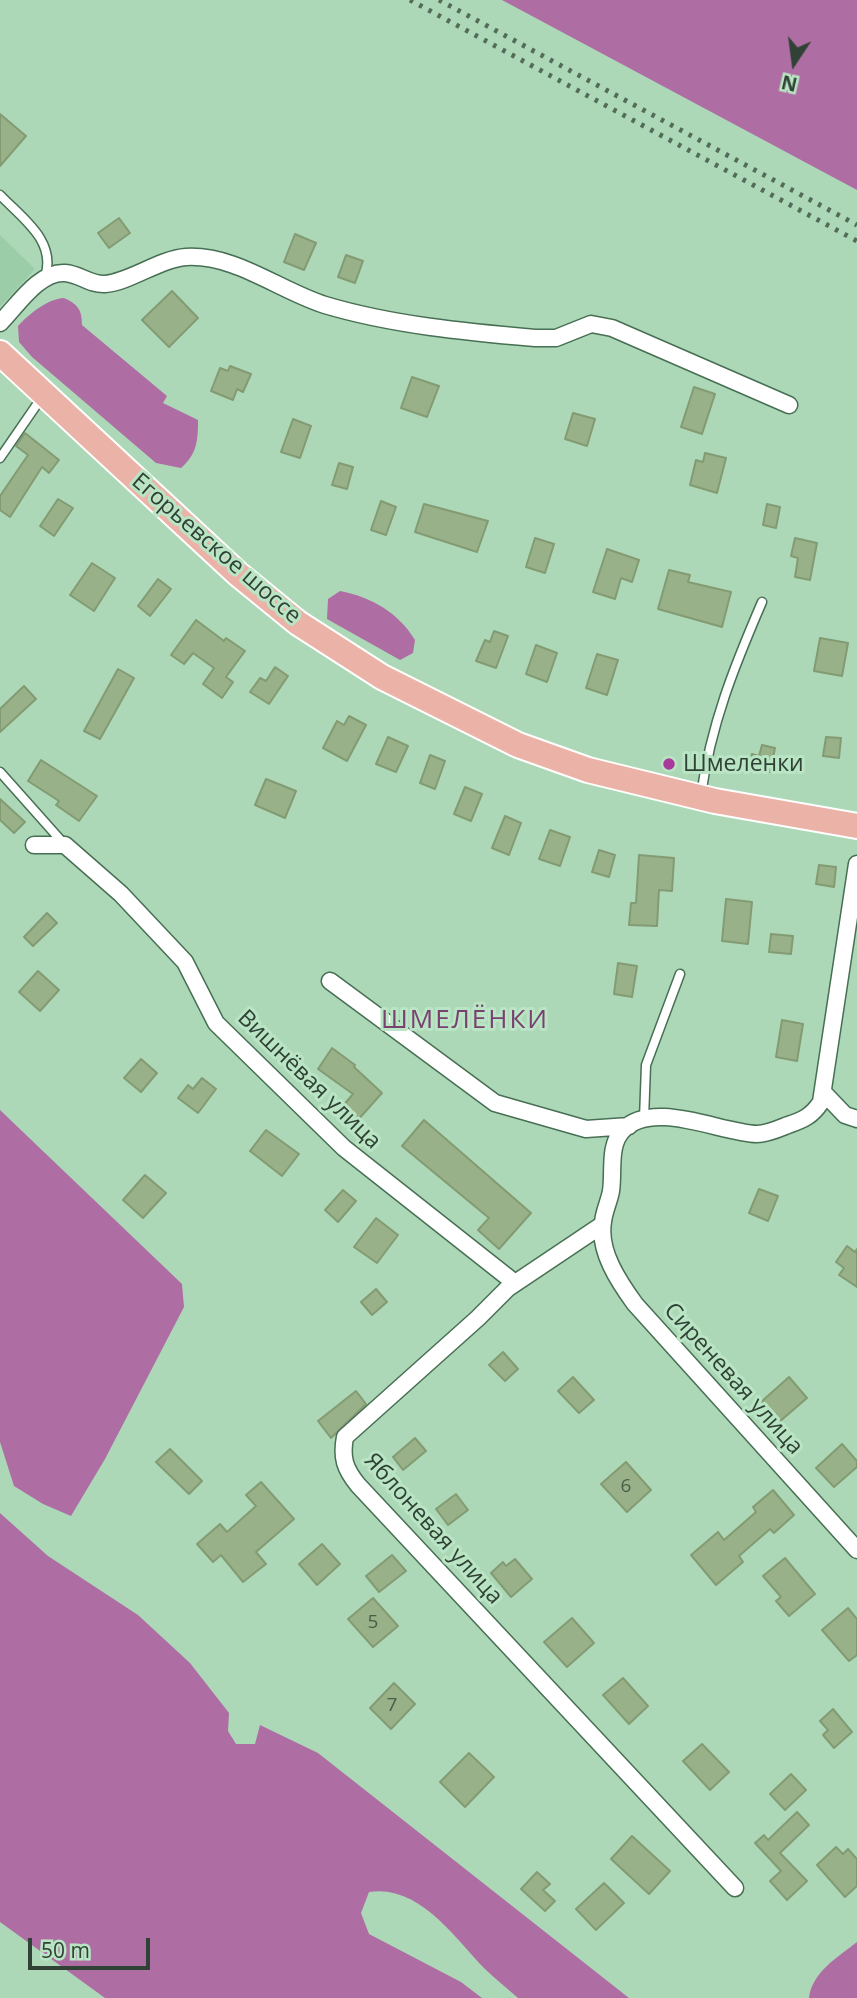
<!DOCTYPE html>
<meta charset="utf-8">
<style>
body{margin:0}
#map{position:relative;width:857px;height:1998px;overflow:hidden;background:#add8b8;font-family:"Open Sans",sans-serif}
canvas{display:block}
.north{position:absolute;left:759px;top:28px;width:70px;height:70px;-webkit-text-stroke:5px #b9e5c4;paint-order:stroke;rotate:193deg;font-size:19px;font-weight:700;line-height:28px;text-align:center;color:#304235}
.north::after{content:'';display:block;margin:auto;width:24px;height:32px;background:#304235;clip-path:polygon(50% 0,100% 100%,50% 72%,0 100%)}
.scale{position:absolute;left:28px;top:1938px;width:122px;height:32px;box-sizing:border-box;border:4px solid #304235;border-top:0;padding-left:9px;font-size:21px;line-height:24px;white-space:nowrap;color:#304235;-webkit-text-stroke:5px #b9e5c4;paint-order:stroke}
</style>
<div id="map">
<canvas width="857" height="1998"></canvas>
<div class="north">N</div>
<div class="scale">50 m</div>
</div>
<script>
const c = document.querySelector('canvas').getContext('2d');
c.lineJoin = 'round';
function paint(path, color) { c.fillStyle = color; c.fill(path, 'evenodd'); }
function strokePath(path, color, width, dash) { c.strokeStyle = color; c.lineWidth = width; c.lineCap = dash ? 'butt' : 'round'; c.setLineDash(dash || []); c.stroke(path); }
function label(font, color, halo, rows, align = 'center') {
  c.font = font + ' "Open Sans",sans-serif'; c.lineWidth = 6; c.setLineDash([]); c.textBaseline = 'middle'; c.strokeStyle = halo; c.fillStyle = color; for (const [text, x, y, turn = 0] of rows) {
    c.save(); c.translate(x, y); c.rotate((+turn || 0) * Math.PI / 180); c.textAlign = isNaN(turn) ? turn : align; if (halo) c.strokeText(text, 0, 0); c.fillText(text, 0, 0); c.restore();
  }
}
const built = new Path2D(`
 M0,235L35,269L0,307Z`);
const forest = new Path2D(`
 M502,0H857V190Z
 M64,298C78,304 82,310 82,325L167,396L163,403L198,420C198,441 197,454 181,468L156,463L32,357L19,342L18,326C29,314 47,299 64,298Z
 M340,591C371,597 398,612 415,640L413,653L400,660L327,619L328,599Z
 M0,1110L182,1284L184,1307L105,1459L71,1516L43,1504L14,1486L0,1442Z
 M0,1513L48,1556L138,1615L190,1663L229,1713L228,1731L236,1744H255L260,1725L318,1753L629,1998H518C507,1988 495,1979 485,1969C455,1938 419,1884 369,1892L361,1913L369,1934L461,1982L482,1998H105L0,1922Z
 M857,1942V1998H809C812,1972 838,1957 857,1942Z`);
const building = new Path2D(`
 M0,114L26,136L0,166Z
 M119,218L130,233L109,248L98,233Z
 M295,234L316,243L304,270L284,262Z
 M346,255L363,261L355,283L338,277Z
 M172,291L198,318L169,347L142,320Z
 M230,366L251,374L243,392L237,389L233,400L211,391L220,368L228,371Z
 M412,377L439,386L427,417L401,408Z
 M694,387L715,394L702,434L681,427Z
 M573,413L595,419L587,446L565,439Z
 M293,419L311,426L300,458L281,452Z
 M25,433L59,460L49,473L42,467L10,517L0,510V496L28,455L16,446Z
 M705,453L726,458L717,493L690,485L696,460L703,462Z
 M339,463L353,467L347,489L332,485Z
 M58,499L73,508L54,536L40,526Z
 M381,501L396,507L386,535L371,530Z
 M424,504L488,521L477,552L415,532Z
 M767,504L780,507L776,528L763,525Z
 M535,538L554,544L545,573L526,567Z
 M795,538L817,543L810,580L795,577L798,558L791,556Z
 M607,549L639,560L632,582L621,578L615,599L593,592Z
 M92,563L115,578L94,611L70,595Z
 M669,570L690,575L688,582L731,592L722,627L658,609Z
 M158,579L171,589L150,616L138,606Z
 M196,620L224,641L226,638L245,651L226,677L233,682L222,698L203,684L214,668L193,653L184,664L171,655Z
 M494,631L508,636L496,668L476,661L485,640L490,642Z
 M820,638L848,643L842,676L814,671Z
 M536,645L557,653L547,682L526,674Z
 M597,654L618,660L607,695L586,688Z
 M275,667L288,676L269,704L250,692L260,678L266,681Z
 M118,669L134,678L100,739L84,731Z
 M24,686L36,699L0,732V709Z
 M349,716L366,725L347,761L323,748L337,721L344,725Z
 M388,737L408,746L396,772L376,764Z
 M826,737L841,738L839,758L823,756Z
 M762,745L775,748L770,772L749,767L752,754L759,756Z
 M430,755L445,761L435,789L420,783Z
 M41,760L97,796L79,821L56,805L59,801L28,781Z
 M266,779L296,791L285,818L255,805Z
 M465,787L482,794L471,821L454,814Z
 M0,799L25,822L14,833L0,820Z
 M505,816L521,823L509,855L492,848Z
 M550,830L570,837L560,866L539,859Z
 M599,850L615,855L609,877L592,872Z
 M639,855L674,858L672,891L659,890L657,926L629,925L631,903H636Z
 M819,865L836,867L834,887L816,884Z
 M726,899L752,902L748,944L722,941Z
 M47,913L57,923L33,946L24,937Z
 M771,934L793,936L791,954L769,952Z
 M618,963L637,966L632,997L614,994Z
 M38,971L59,990L40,1011L19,992Z
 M782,1020L803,1024L797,1061L776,1057Z
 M332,1048L355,1065L354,1067L382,1093L357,1121L342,1107L353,1094L318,1069Z
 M141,1059L157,1073L141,1092L124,1078Z
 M202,1078L216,1089L198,1113L178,1098L188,1085L193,1089Z
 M424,1120L531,1213L499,1249L478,1230L489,1218L402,1146Z
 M266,1130L299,1154L282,1176L250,1151Z
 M145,1175L166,1193L143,1218L123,1200Z
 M759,1189L778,1196L768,1221L749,1213Z
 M343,1190L356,1201L338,1222L325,1210Z
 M376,1218L398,1235L377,1263L354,1247Z
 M847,1246L855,1252L857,1249V1287L839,1275L844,1268L836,1262Z
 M376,1289L387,1302L372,1315L361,1302Z
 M503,1352L518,1369L505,1381L489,1365Z
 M573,1377L594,1400L579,1413L558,1391Z
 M789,1377L807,1398L778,1423L761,1402Z
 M356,1391L366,1404L331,1438L318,1421Z
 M415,1438L426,1451L403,1470L393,1457Z
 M842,1444L857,1461V1467L834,1487L816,1468Z
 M170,1449L202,1481L189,1494L156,1462Z
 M626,1462L651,1490L627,1512L601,1484Z
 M261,1482L294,1519L256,1552L266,1564L243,1582L221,1555L213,1562L197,1544L220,1524L227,1532L256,1506L246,1495Z
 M773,1490L794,1515L774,1533L770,1529L739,1556L743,1562L716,1585L691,1555L718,1532L724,1540L756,1512L753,1507Z
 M456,1494L468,1510L448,1525L436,1509Z
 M322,1544L340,1564L317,1585L299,1564Z
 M392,1555L406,1571L379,1592L366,1576Z
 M785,1558L815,1594L789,1616L776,1601L781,1597L763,1576Z
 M515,1559L532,1579L511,1597L491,1573L503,1562L506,1566Z
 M373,1598L398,1626L373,1647L348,1619Z
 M848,1608L857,1619V1655L849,1661L822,1630Z
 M572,1618L594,1643L567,1667L544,1642Z
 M623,1678L648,1706L629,1724L603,1695Z
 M394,1683L415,1704L391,1729L370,1708Z
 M833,1709L852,1732L834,1748L823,1735L828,1730L820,1721Z
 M702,1744L729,1772L710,1790L683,1761Z
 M469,1753L494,1777L465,1807L440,1782Z
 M791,1774L806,1790L785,1810L770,1794Z
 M797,1812L809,1825L780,1853L807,1881L787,1900L770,1881L781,1871L755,1843L764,1835L768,1840Z
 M632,1836L670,1871L649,1894L611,1859Z
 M836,1847L843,1854L848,1849L857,1859V1886L845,1897L817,1865Z
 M537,1872L550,1884L543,1890L555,1901L545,1911L521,1889Z
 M604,1883L624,1903L596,1930L576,1909Z`);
const lane = new Path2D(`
 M0,195C22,218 57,241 45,277
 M0,458L42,397
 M0,772L65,845
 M701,795C711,724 734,667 762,602
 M644,1119L646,1065L680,974`);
const street = new Path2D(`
 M0,323C17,306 39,271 65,273C80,274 90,285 105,284C130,282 159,259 186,257C235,254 280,291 325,305C392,325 466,332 535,338H556L591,324L612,328L789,405
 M34,845H65L121,894L185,962L216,1023L344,1148L515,1283
 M857,864L821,1102C812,1116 803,1120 788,1125C778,1129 767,1134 757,1134C721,1133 653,1099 623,1130C608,1145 614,1172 611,1191C609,1202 604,1211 603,1222C598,1251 619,1282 635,1304L857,1550
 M330,981L495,1103L586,1129L629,1126
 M823,1092L845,1115L857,1119
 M602,1225L508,1288L478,1318L345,1437C341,1458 345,1469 358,1485L735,1888`);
const primary = new Path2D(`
 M0,353L238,574L298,623L382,677L518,745L588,770L715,801L857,826`);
const rail = new Path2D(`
 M410,0L857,241
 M439,0L857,225`);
const markers = [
 [669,764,7,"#a73a9a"]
];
const numberNames = [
 ["6",626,1487],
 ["5",373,1623],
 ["7",392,1706]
];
const streetNames = [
 ["Егорьевское шоссе",216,549,41],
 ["Вишнёвая улица",309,1080,44],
 ["Сиреневая улица",733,1379,48],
 ["Яблоневая улица",433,1529,48]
];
const poiNames = [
 ["Шмеленки",683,764]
];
const quarterNames = [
 ["ШМЕЛЁНКИ",465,1021]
];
paint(built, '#9bcda8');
paint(forest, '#ae6ea4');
paint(building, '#99b188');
strokePath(building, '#839b72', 2);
strokePath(lane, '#476f53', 11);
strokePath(street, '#476f53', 19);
strokePath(primary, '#fff', 28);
strokePath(lane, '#fff', 8);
strokePath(street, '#fff', 16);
strokePath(primary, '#ebb3a7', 24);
strokePath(rail, '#536c5a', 5, [3.5, 7]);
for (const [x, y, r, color] of markers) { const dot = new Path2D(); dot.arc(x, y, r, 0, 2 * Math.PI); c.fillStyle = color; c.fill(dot); strokePath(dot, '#b9e5c4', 2.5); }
label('19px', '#4a5e4a', null, numberNames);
label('23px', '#304235', '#b9e5c4', streetNames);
label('23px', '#304235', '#b9e5c4', poiNames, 'left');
c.letterSpacing = '2px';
label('26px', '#784170', '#b9e5c4', quarterNames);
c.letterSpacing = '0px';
</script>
